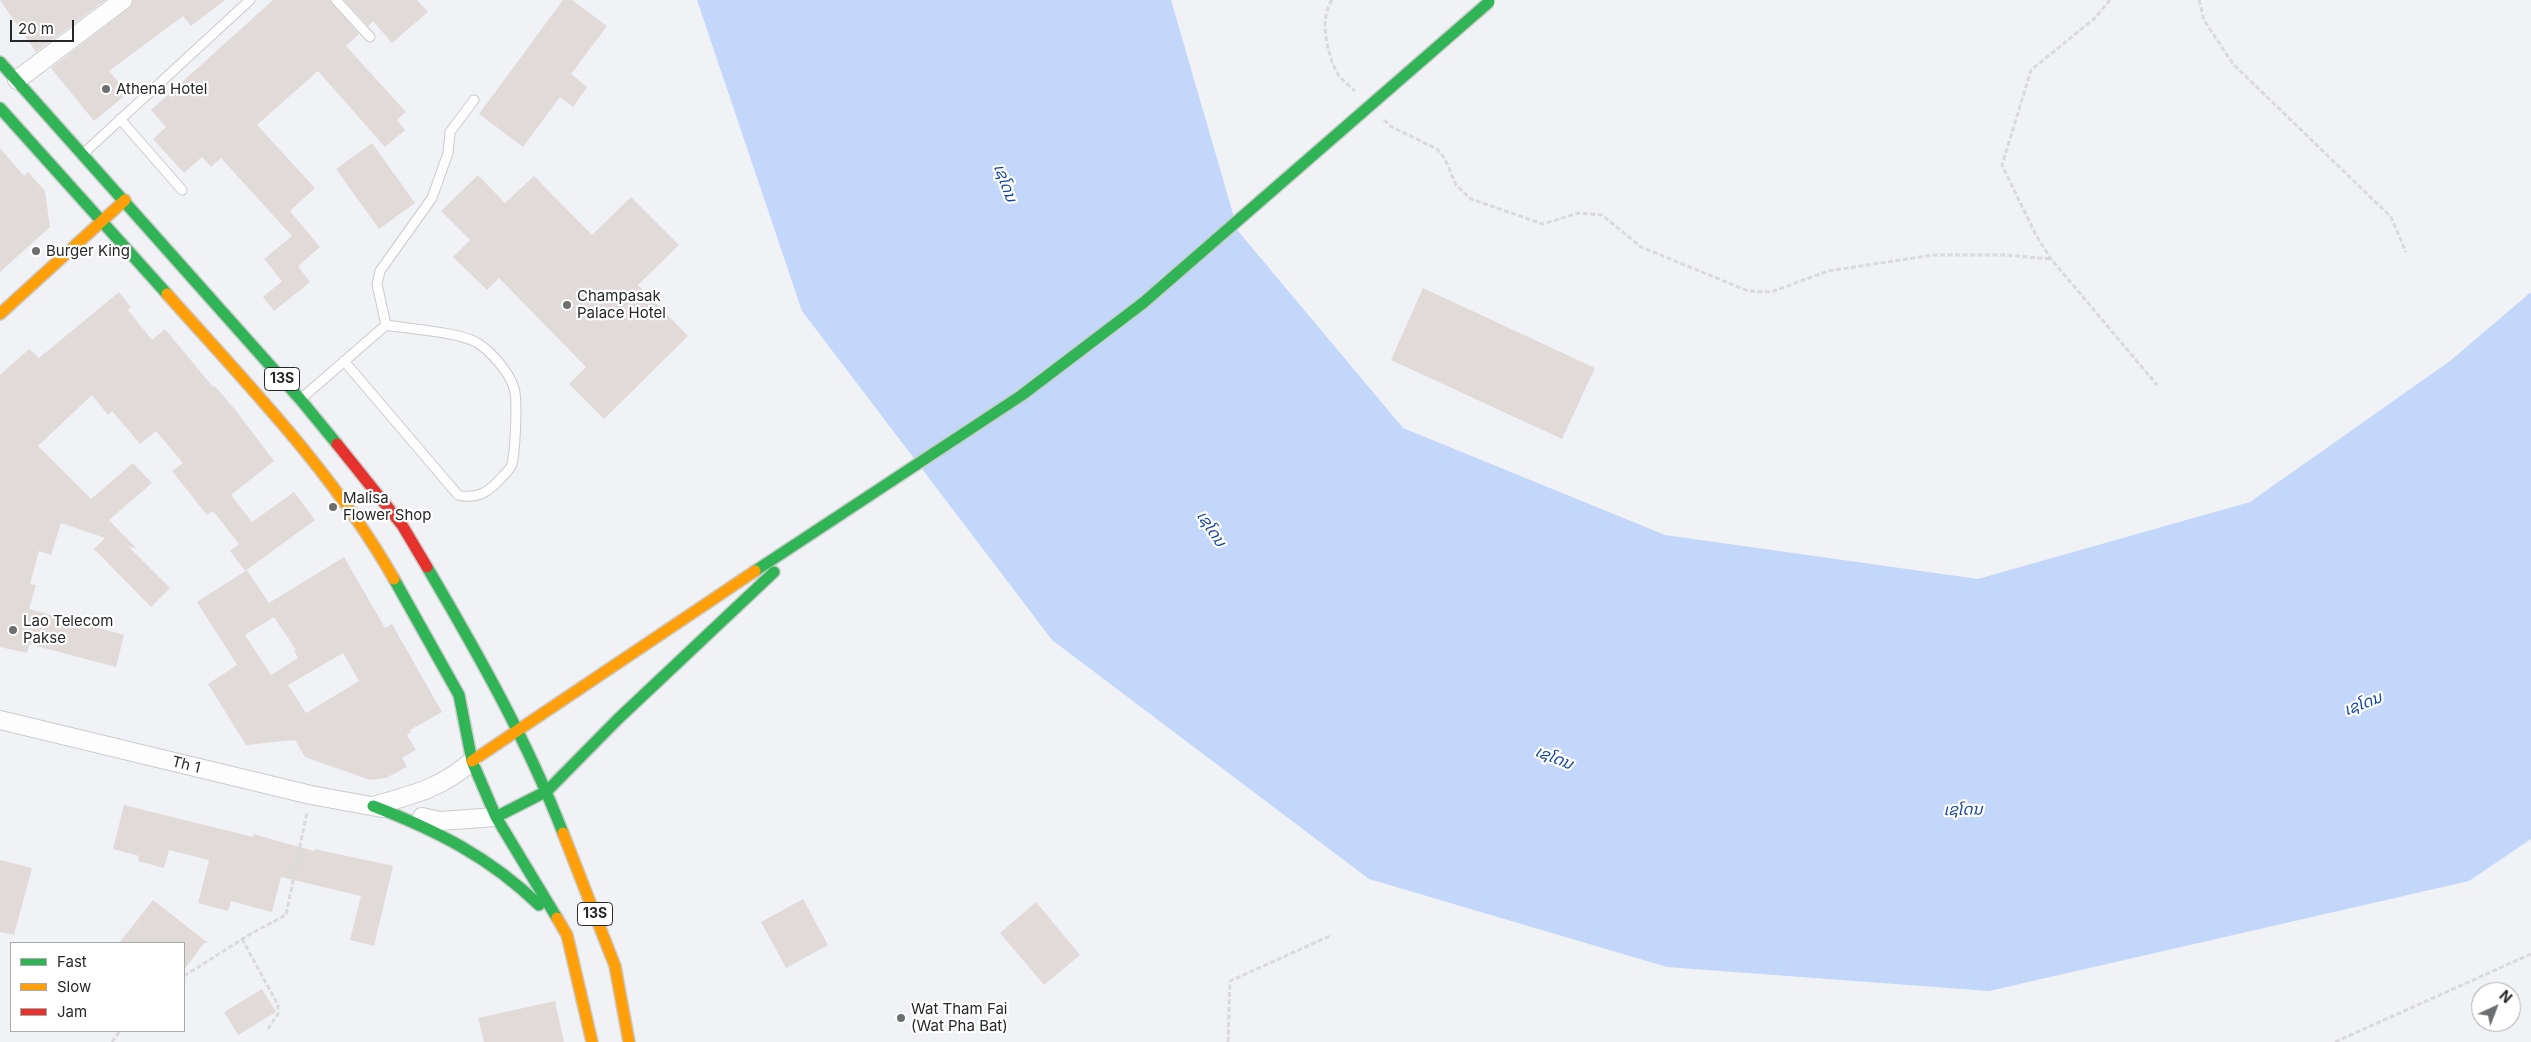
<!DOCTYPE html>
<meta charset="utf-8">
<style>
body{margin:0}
#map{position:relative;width:2531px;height:1042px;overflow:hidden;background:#f1f2f5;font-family:Inter,sans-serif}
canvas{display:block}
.legend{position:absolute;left:10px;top:942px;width:175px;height:90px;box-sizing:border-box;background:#fff;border:1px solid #a8a9a9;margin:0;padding:6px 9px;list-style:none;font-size:15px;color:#262729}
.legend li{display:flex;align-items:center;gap:10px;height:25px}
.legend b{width:25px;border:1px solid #a8a9a9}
.north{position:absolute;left:2471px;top:982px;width:50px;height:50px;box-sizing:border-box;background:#fff;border:1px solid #a8a9a9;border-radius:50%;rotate:43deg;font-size:14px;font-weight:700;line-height:20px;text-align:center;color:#262729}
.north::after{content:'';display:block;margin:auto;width:18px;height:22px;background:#6d6e70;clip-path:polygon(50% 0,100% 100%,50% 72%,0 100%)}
.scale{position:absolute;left:10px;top:20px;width:64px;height:22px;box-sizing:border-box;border:2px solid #262729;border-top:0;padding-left:6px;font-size:15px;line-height:18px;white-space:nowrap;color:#262729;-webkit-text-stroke:4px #fff;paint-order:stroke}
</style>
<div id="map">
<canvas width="2531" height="1042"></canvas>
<ul class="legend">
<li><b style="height:6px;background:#30b455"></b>Fast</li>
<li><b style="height:6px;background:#ff9f0a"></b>Slow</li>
<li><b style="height:6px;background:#e5322d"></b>Jam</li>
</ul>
<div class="north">N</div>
<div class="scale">20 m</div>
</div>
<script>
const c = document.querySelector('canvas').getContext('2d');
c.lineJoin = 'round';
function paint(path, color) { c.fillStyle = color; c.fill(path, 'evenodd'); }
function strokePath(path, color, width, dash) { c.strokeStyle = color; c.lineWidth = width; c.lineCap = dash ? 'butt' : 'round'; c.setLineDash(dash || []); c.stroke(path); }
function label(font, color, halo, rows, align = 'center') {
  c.font = font + ' Inter,"Noto Sans Lao",sans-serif'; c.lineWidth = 4.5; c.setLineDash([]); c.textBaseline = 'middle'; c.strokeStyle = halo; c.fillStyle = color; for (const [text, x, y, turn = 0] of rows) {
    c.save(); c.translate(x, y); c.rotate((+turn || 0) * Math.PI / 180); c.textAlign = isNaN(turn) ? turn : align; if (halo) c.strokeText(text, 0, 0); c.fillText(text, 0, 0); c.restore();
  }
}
const water = new Path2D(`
 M697,0H1171L1238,231L1403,428L1665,535L1978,579L2250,502L2450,361L2531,292V839L2469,881L1989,991L1667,967L1369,879L1052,640L802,311Z`);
const building = new Path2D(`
 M0,0H105L36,52Z
 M133,0H225L191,26L183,16L109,71L128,93L94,121L51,68L129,8Z
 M273,0H330L359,34L346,46L406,112L397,120L405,130L385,147L318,71L257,125L315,188L290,211L320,247L298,266L310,282L274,311L263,297L282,281L264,259L292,236L221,158L211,167L202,157L184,173L153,139L166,127L151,110Z
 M344,0H417L428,12L392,43L373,21L368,26Z
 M563,0H572L607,26L571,74L587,87L573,107L560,97L523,147L479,114Z
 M372,143L415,203L379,229L336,169Z
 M0,148L24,176L28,172L45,191L50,227L0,272Z
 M478,175L505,203L534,176L592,235L631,197L679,245L638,285L688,336L604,419L569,384L586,367L499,278L487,290L453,257L470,240L441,211Z
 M1423,288L1595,368L1562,439L1391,360Z
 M119,292L131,307L128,310L152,340L165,329L213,387L215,386L237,412L274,461L231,495L252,522L294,492L315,520L245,571L230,551L239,544L213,511L207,515L172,471L183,463L156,431L140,444L112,411L108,415L92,395L38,446L91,499L133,463L152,483L109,520L137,549L128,546L170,588L151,607L94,549L105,538L61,523L51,555L39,551L30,584L36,585L29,609L124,635L116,667L29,644L27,653L0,647V375L29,349L39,358Z
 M344,557L385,628L392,624L442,712L410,730L411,732L407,735L416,750L402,758L407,767L386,778L370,780L305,757L295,740L246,745L208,684L237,665L197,602L247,570L269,603ZM274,617L296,650L294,651L298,658L271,675L245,635ZM343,653L359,681L306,713L288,685Z
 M124,805L253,837V834L314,851L315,849L393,866L374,946L350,940L361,896L281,877L272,912L231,901L228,911L198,903L209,860L169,850L164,868L138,861L139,856L113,849Z
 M0,860L32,868L14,935L0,932Z
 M803,899L828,945L786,968L761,922Z
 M153,900L208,943H204L184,970V943H119Z
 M1036,902L1080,955L1044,985L1000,933Z
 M262,989L276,1012L238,1035L224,1012Z
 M555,1001L564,1042H484L478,1018Z`);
const path = new Path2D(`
 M1332,0C1319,19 1327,52 1336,71C1340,79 1349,85 1355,91
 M2110,0L2095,18L2031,70L2002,165L2036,235L2051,259L2157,385
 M2199,0L2204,20L2233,64L2391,217L2406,252
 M1384,120L1390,126L1437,149L1445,159L1456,185L1471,199L1543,224L1578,213L1602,215L1641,247L1748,291L1771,292L1828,271L1933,255H2005L2051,259
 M242,939L278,1005V1014L268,1029
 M184,976L252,933L286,915L307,812
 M112,1042L120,1031
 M1228,1042L1230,981L1332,935
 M2335,1042L2531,954`);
const lane = new Path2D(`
 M336,0L370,37
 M120,119L182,190
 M85,152L250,0
 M386,325L377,284L380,271L432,198L448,153L450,132L474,100
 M303,397L386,325C409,329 457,332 476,342C491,351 509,372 514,388C518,400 515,451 512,464C511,468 506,473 503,476C490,491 478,500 458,495L344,361`);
const street = new Path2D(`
 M17,80L123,0
 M0,720L311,795L382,808
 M373,806C412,795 442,788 472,761
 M422,817L440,821L496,817`);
const fast = new Path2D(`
 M0,62L300,399L337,444
 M0,108L167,294
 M427,567C478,654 527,740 563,833
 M755,571L1022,395L1143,303
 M394,579L459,695L472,761L496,817L557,918
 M373,806C436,830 491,858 539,905
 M496,817L547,791L618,719L774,572`);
const slow = new Path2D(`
 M167,294C248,385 334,473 394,579
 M0,314L125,200
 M472,761L755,571
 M563,833L615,966L629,1042
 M557,918L567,935L592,1042`);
const jam = new Path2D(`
 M337,444L402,525L427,567`);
const fastBridge = new Path2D(`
 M1143,303L1489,2`);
const markers = [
 [106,89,5,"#6d6e70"],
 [36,251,5,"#6d6e70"],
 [567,305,5,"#6d6e70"],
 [333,507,5,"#6d6e70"],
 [13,630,5,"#6d6e70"],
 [901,1018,5,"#6d6e70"]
];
const shields = [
 [282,379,35],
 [595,914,35]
];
const shieldNames = [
 ["13S",282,379],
 ["13S",595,914]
];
const poiNames = [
 ["Athena Hotel",116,89],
 ["Burger King",46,251],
 ["Champasak",577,296],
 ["Palace Hotel",577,313],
 ["Malisa",343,498],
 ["Flower Shop",343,515],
 ["Lao Telecom",23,621],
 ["Pakse",23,638],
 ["Wat Tham Fai",911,1009],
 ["(Wat Pha Bat)",911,1026]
];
const streetNames = [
 ["Th 1",186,765,14]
];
const waterNames = [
 ["ເຊໂດນ",1005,183,70],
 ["ເຊໂດນ",1211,529,56],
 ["ເຊໂດນ",2363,704,-21],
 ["ເຊໂດນ",1554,758,22],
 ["ເຊໂດນ",1963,810,-1]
];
paint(water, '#c2d7f9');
paint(building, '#e0dbd8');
strokePath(lane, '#cacbcd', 11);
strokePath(street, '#cacbcd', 20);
strokePath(fast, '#cacbcd', 14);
strokePath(slow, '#cacbcd', 14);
strokePath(jam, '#cacbcd', 14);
strokePath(path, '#dadadb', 3, [5, 2.5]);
strokePath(lane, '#fdfdfe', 9);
strokePath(street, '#fdfdfe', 18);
strokePath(fast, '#30b455', 11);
strokePath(slow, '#ff9f0a', 11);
strokePath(jam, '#e5322d', 11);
strokePath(fastBridge, '#cacbcd', 14, []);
strokePath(fastBridge, '#30b455', 11);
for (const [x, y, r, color] of markers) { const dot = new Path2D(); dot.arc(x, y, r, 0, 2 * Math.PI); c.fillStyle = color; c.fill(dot); strokePath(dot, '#fff', 2); }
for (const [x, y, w] of shields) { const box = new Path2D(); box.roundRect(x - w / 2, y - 11.5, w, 23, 4); c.fillStyle = '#fff'; c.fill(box); strokePath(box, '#262729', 1); }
label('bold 14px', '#262729', null, shieldNames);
label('15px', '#262729', '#fff', poiNames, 'left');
label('15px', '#262729', '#fff', streetNames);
label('italic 16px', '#1247a1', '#fff', waterNames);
</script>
